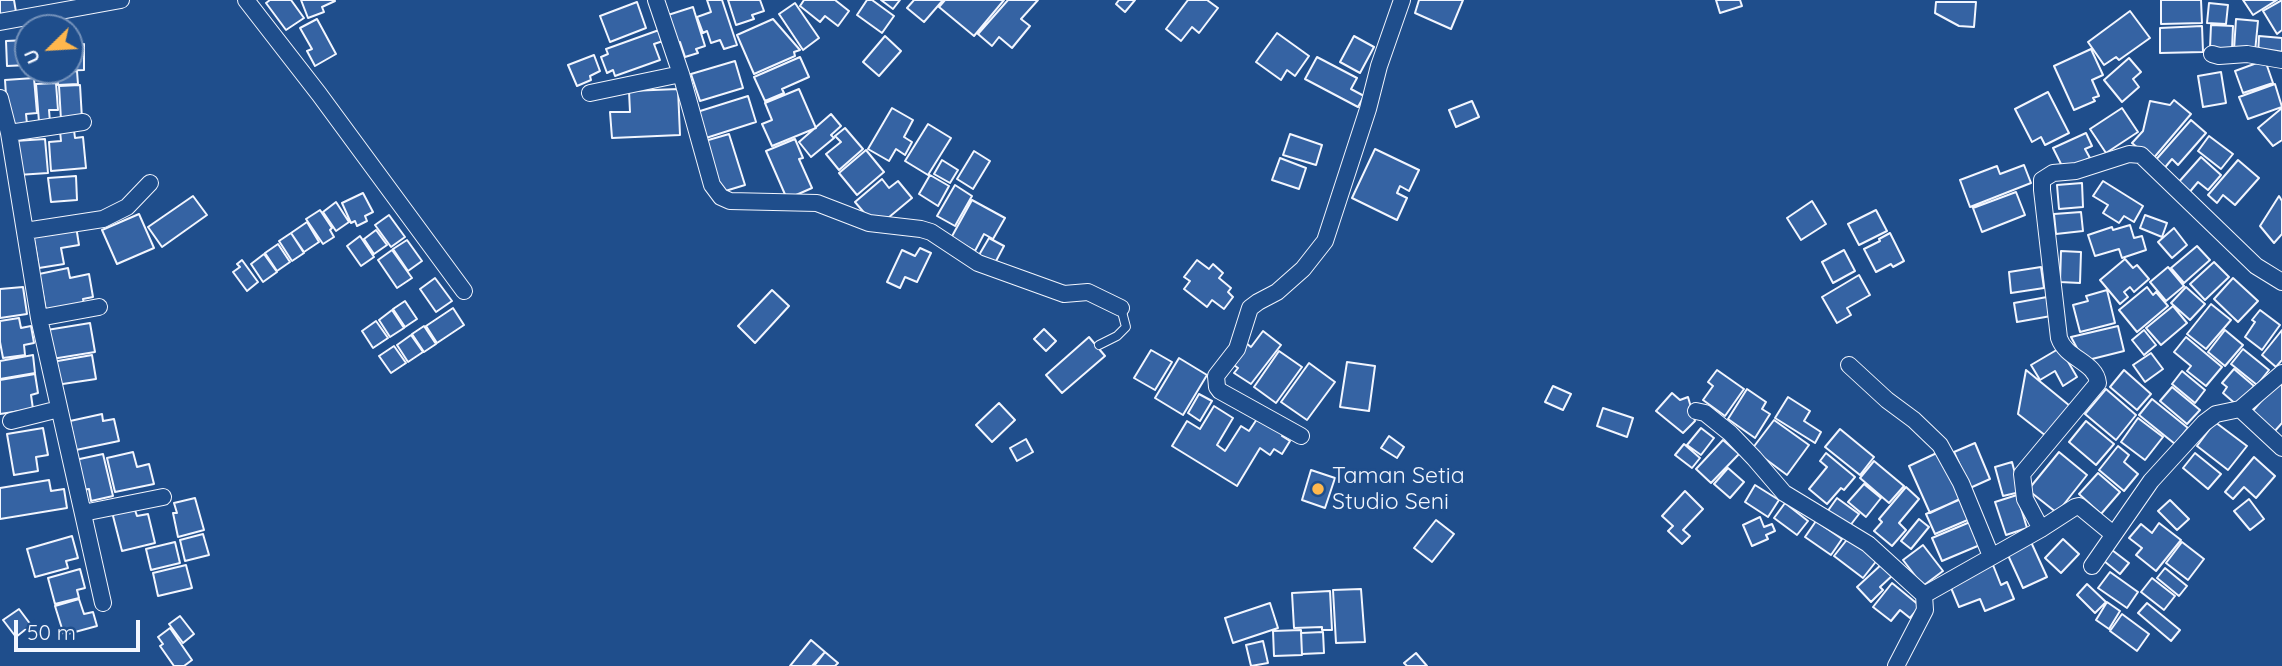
<!DOCTYPE html>
<style>
body{margin:0}
#map{position:relative;width:2282px;height:666px;overflow:hidden;background:#1f4e8c;font-family:Quicksand,sans-serif}
canvas{display:block}
.north{position:absolute;left:14px;top:14px;width:70px;height:70px;box-sizing:border-box;background:#1f4e8c;border:2px solid #7391ba;border-radius:50%;rotate:246deg;font-size:19px;font-weight:700;line-height:28px;text-align:center;color:#f2f6ff}
.north::after{content:'';display:block;margin:auto;width:24px;height:32px;background:#ffb74d;clip-path:polygon(50% 0,100% 100%,50% 72%,0 100%)}
.scale{position:absolute;left:14px;top:620px;width:126px;height:32px;box-sizing:border-box;border:4px solid #f2f6ff;border-top:0;padding-left:9px;font-size:21px;line-height:24px;white-space:nowrap;color:#f2f6ff;-webkit-text-stroke:5px #1f4e8c;paint-order:stroke}
</style>
<div id="map">
<canvas width="2282" height="666"></canvas>
<div class="north">U</div>
<div class="scale">50 m</div>
</div>
<script>
const c = document.querySelector('canvas').getContext('2d');
c.lineJoin = 'round';
function paint(path, color) { c.fillStyle = color; c.fill(path, 'evenodd'); }
function strokePath(path, color, width, dash) { c.strokeStyle = color; c.lineWidth = width; c.lineCap = dash ? 'butt' : 'round'; c.setLineDash(dash || []); c.stroke(path); }
function label(font, color, halo, rows, align = 'center') {
  c.font = font + ' Quicksand,sans-serif'; c.lineWidth = 5; c.setLineDash([]); c.textBaseline = 'middle'; c.strokeStyle = halo; c.fillStyle = color; for (const [text, x, y, turn = 0] of rows) {
    c.save(); c.translate(x, y); c.rotate((+turn || 0) * Math.PI / 180); c.textAlign = isNaN(turn) ? turn : align; if (halo) c.strokeText(text, 0, 0); c.fillText(text, 0, 0); c.restore();
  }
}
const building = new Path2D(`
 M0,0H14L16,12L0,14Z
 M270,0H291L304,18L286,30L266,3Z
 M301,0H334L335,1L322,7L324,12L308,18Z
 M707,0H722L737,45L724,49L720,40L711,43L707,31L703,33L697,17L711,12Z
 M728,0H760L764,11L752,15L754,19L736,25Z
 M804,0H835L849,11L838,26L825,16L820,22L800,6Z
 M867,0H872L894,16L882,33L857,15Z
 M881,0H900L893,9Z
 M914,0H943L924,22L907,8Z
 M945,0H1004L974,36L939,7Z
 M1008,0H1038L1021,19L1030,26L1012,48L999,37L992,46L978,34Z
 M1119,0H1135L1125,12L1116,4Z
 M1188,0H1207L1218,8L1199,33L1192,27L1181,41L1166,29Z
 M1419,0H1463L1451,29L1415,13Z
 M1716,0H1740L1742,6L1720,13Z
 M2161,0H2201L2202,23L2161,24Z
 M2243,0H2277L2253,15Z
 M2282,0V30L2277,34L2263,11Z
 M637,2L646,28L610,42L600,16Z
 M1936,2H1976L1974,27L1959,26L1935,13Z
 M795,3L819,38L803,50L779,14Z
 M2209,3L2228,5L2226,24L2207,23Z
 M693,7L705,46L696,49L698,53L685,57L680,42L676,43L668,15Z
 M2130,11L2150,38L2119,60L2116,57L2104,65L2088,42Z
 M317,19L336,54L315,66L307,51L312,49L300,28Z
 M773,19L800,50L794,52L795,56L754,74L737,35Z
 M2236,19L2258,21L2255,52L2234,50Z
 M2211,25L2233,26L2232,50L2210,48Z
 M2202,26L2203,52L2160,53V28Z
 M659,30L663,41L654,44L660,60L615,76L613,70L607,73L601,57L608,54L606,49Z
 M70,33L71,44H84V70L51,71L70,70Z
 M1277,33L1309,56L1295,76L1287,70L1281,80L1256,62Z
 M885,36L901,51L879,76L863,62Z
 M1354,36L1374,47L1360,73L1340,62Z
 M2259,36L2282,38V57L2258,55Z
 M27,40L28,65L7,66L6,41Z
 M2091,49L2103,75L2092,80L2099,96L2093,98L2095,101L2074,110L2054,66Z
 M594,55L600,71L590,76L591,80L577,86L568,65Z
 M800,57L809,77L782,89L784,93L765,101L754,77Z
 M1317,57L1357,78L1351,89L1364,96L1358,107L1305,79Z
 M2129,58L2141,72L2133,79L2139,87L2122,102L2104,80Z
 M2265,60L2273,83L2243,93L2235,71Z
 M735,61L743,88L700,101L691,74Z
 M77,71L78,84L58,85L57,72Z
 M2221,72L2226,103L2203,107L2198,76Z
 M34,78L37,113L26,114L27,124L8,125L5,80Z
 M56,83L58,110H49L50,122H39L36,84Z
 M2275,84L2282,107L2248,119L2239,97Z
 M80,85L82,119L61,120L59,86Z
 M678,89L680,135L612,138L610,112H630L629,91Z
 M799,89L816,128L772,146L762,124L772,120L765,103Z
 M2048,92L2069,133L2045,145L2041,137L2032,142L2015,109Z
 M748,96L756,122L706,138L697,112Z
 M2174,100L2191,114L2152,160L2132,143L2143,131L2150,101L2170,105Z
 M1472,101L1479,117L1456,127L1449,110Z
 M892,108L913,120L904,137L912,142L905,155L896,149L889,161L868,149Z
 M2122,108L2138,132L2106,153L2090,129Z
 M2282,108V140L2273,146L2258,128Z
 M831,114L841,126L831,135L834,138L811,157L799,142Z
 M2191,120L2206,133L2178,165L2172,159L2162,171L2153,163Z
 M928,124L951,138L928,175L905,161Z
 M845,128L863,149L839,170L826,154L841,142L835,136Z
 M74,130L75,138L83,137L86,168L51,171L49,142L61,141L60,131Z
 M2086,133L2092,146L2085,149L2090,158L2064,170L2053,148Z
 M729,134L745,185L722,192L705,141Z
 M1290,134L1322,145L1316,165L1283,155Z
 M2209,136L2233,154L2221,169L2198,151Z
 M45,139L48,173L18,175L15,141Z
 M795,139L803,158L799,159L812,188L787,199L766,151Z
 M1375,149L1419,170L1409,191L1400,186L1397,193L1407,198L1397,220L1352,198Z
 M866,150L884,172L857,195L839,173Z
 M974,151L990,161L973,189L957,179Z
 M2201,157L2221,175L2208,190L2198,182L2188,194L2177,184Z
 M1280,158L1306,168L1299,189L1272,180Z
 M942,160L958,170L950,183L934,174Z
 M2238,160L2259,178L2235,205L2223,195L2217,203L2208,195Z
 M2024,165L2031,183L1970,207L1960,180L1997,166L2000,174Z
 M930,175L949,186L938,206L919,194Z
 M76,176L77,200L51,202L48,178Z
 M882,179L889,188L898,181L912,198L882,223L872,222L855,202Z
 M2103,181L2143,206L2134,222L2124,216L2119,223L2103,213L2108,205L2093,196Z
 M2082,183L2083,207L2059,209L2057,185Z
 M955,185L972,196L955,226L937,216Z
 M2016,192L2025,215L1982,232L1973,208Z
 M363,193L373,212L365,216L367,221L357,226L355,221L351,223L342,203Z
 M193,196L207,215L162,247L148,227Z
 M2279,196L2282,201V234L2274,243L2260,226Z
 M972,200L1005,218L993,239L984,234L975,251L951,238Z
 M1812,201L1826,224L1801,240L1787,218Z
 M336,202L349,222L336,231L323,212Z
 M320,210L332,228L330,230L334,237L323,244L306,219Z
 M1876,210L1887,231L1859,245L1848,224Z
 M2081,212L2083,231L2056,234L2054,214Z
 M139,214L154,248L117,264L102,230Z
 M389,215L405,237L391,247L375,225Z
 M2145,215L2167,223L2162,237L2140,228Z
 M307,222L319,242L304,252L291,233Z
 M2130,225L2134,238L2142,236L2146,250L2122,258L2119,249L2095,256L2088,235L2112,227L2113,230Z
 M76,226L79,245L61,248L64,264L39,268L33,234Z
 M2174,228L2187,245L2172,258L2158,242Z
 M376,230L387,245L374,254L364,239Z
 M291,233L304,253L292,261L279,241Z
 M1890,233L1904,261L1893,267L1891,264L1876,272L1864,249L1880,241L1879,239Z
 M360,236L374,257L361,266L347,246Z
 M989,238L1004,246L995,263L979,255Z
 M407,240L422,261L408,271L393,249Z
 M278,244L290,262L277,271L265,253Z
 M2197,246L2210,260L2184,283L2171,268Z
 M920,248L931,253L917,282L905,277L900,288L887,282L902,250L915,256Z
 M392,250L412,278L397,288L378,260Z
 M1844,250L1855,271L1833,283L1822,262Z
 M2061,251L2081,252L2080,283L2060,282Z
 M264,254L277,272L263,282L251,264Z
 M2125,259L2133,268L2137,265L2149,279L2134,292L2130,287L2124,292L2128,297L2120,304L2100,280Z
 M242,260L258,282L247,291L233,272L240,267L237,264Z
 M1197,260L1209,269L1213,264L1223,273L1219,278L1231,288L1228,292L1233,297L1224,309L1212,300L1207,307L1184,289L1190,281L1184,277Z
 M2214,262L2229,277L2205,300L2190,284Z
 M2041,267L2044,288L2011,293L2009,272Z
 M2168,267L2184,286L2166,301L2150,282Z
 M68,268L70,278L89,274L93,297L83,299L84,303L46,311L39,274Z
 M1859,275L1870,295L1847,308L1851,315L1837,323L1822,297Z
 M435,278L452,301L436,312L420,289Z
 M2233,278L2258,301L2238,322L2214,299Z
 M23,287L27,314L0,318V289Z
 M2147,287L2153,295L2156,292L2168,306L2137,332L2119,310Z
 M2186,287L2205,304L2190,320L2171,303Z
 M772,290L789,306L755,343L738,326Z
 M2107,290L2115,323L2080,332L2073,305L2088,301L2086,296Z
 M2047,297L2051,316L2017,322L2014,303Z
 M405,301L417,319L405,327L393,309Z
 M2211,304L2231,320L2206,349L2187,334Z
 M2173,306L2187,323L2161,345L2146,328Z
 M453,308L464,325L437,343L426,326Z
 M392,310L404,328L390,337L379,320Z
 M2260,310L2280,325L2262,350L2245,337L2255,322L2252,320Z
 M19,318L21,328L31,326L34,343L24,345L25,355L3,358L0,342V321Z
 M376,321L388,338L373,348L362,331Z
 M90,323L95,352L52,359L47,330Z
 M424,326L436,344L424,352L412,334Z
 M2118,326L2124,351L2084,361L2071,337Z
 M1044,329L1056,341L1046,351L1034,339Z
 M2144,330L2156,345L2144,355L2132,340Z
 M2225,330L2243,345L2225,366L2208,352Z
 M2282,330V360L2276,367L2262,355Z
 M1263,331L1281,345L1251,384L1234,373L1238,368L1231,363L1246,343L1251,347Z
 M411,335L423,352L408,362L397,345Z
 M1089,337L1105,356L1062,393L1046,375Z
 M2186,337L2222,367L2206,386L2187,371L2191,366L2174,352Z
 M394,346L406,363L391,373L379,356Z
 M2060,348L2077,377L2063,386L2055,371L2040,380L2031,365Z
 M2243,349L2269,370L2257,385L2231,364Z
 M1151,350L1172,362L1155,390L1134,378Z
 M1279,351L1302,367L1276,403L1254,387Z
 M2151,353L2163,369L2145,382L2133,365Z
 M33,355L35,373L0,379V361Z
 M92,355L96,379L56,385L52,362Z
 M1179,358L1207,375L1183,415L1155,398Z
 M1347,362L1375,366L1369,411L1340,407Z
 M1309,363L1335,382L1307,420L1281,402Z
 M2234,369L2254,386L2238,406L2223,393L2227,387L2222,383Z
 M1717,370L1744,389L1725,416L1703,400L1713,386L1708,382Z
 M2026,370L2070,406L2046,436L2018,414Z
 M2124,370L2151,394L2137,410L2110,387Z
 M2182,371L2205,390L2195,403L2172,384Z
 M35,374L38,393L31,395L33,409L0,414V380Z
 M2280,379L2282,381V423L2274,432L2251,413Z
 M1553,386L1571,394L1563,410L1545,402Z
 M2172,387L2200,410L2187,424L2160,401Z
 M1747,389L1766,402L1762,409L1770,414L1755,438L1728,419Z
 M2106,389L2136,415L2116,440L2085,414Z
 M1672,393L1680,400L1688,397L1695,421L1683,433L1656,411Z
 M1199,394L1212,401L1200,421L1188,413Z
 M1788,397L1810,411L1804,421L1821,432L1815,443L1775,418Z
 M2152,399L2188,428L2175,444L2139,415Z
 M999,403L1015,420L992,442L976,425Z
 M1214,406L1233,418L1217,445L1225,451L1241,426L1249,431L1259,416L1284,431L1282,436L1290,441L1282,454L1274,449L1270,455L1260,448L1237,486L1172,446L1187,421L1200,429Z
 M1603,408L1633,418L1627,437L1597,426Z
 M102,414L103,421L114,419L119,441L76,450L70,421Z
 M2138,418L2163,437L2145,460L2121,442Z
 M1774,420L1809,445L1787,475L1752,449Z
 M2086,421L2114,444L2096,465L2069,442Z
 M2215,422L2247,446L2228,470L2197,446Z
 M43,428L48,455L36,457L38,471L14,475L7,434Z
 M1701,428L1714,438L1701,455L1687,445Z
 M1840,429L1874,457L1860,475L1825,447Z
 M1389,436L1404,447L1397,458L1381,448Z
 M1026,439L1033,452L1017,461L1010,448Z
 M1723,440L1739,454L1711,483L1696,469Z
 M1975,443L1990,479L1970,488L1954,452Z
 M1684,444L1700,458L1692,468L1675,455Z
 M2118,446L2129,455L2124,462L2138,474L2124,491L2099,470Z
 M1941,451L1962,498L1930,513L1909,466Z
 M133,452L137,467L149,464L154,484L115,492L107,458Z
 M2059,452L2087,475L2057,513L2028,490Z
 M1826,453L1855,477L1844,490L1841,488L1827,504L1809,489L1827,467L1820,461Z
 M2195,453L2221,474L2208,489L2183,468Z
 M103,454L113,496L91,501L89,489L82,490L75,460Z
 M2254,457L2275,476L2256,498L2244,487L2233,499L2225,492Z
 M1874,461L1904,486L1889,503L1860,478Z
 M2012,462L2020,492L2003,496L1995,467Z
 M1728,468L1744,482L1730,498L1714,484Z
 M1311,470L1335,478L1325,508L1302,500Z
 M2098,473L2120,492L2101,514L2079,494Z
 M49,480L51,491L64,489L67,508L0,519V488Z
 M1864,484L1881,498L1866,517L1848,502Z
 M1755,485L1779,500L1768,517L1745,502Z
 M1906,487L1919,499L1899,523L1906,530L1892,546L1874,531L1882,522L1879,519Z
 M1685,491L1703,509L1683,530L1690,536L1682,544L1668,531L1673,526L1662,516Z
 M2017,495L2027,528L2006,535L1995,502Z
 M195,498L204,530L178,537L173,513H177L174,503Z
 M1837,498L1859,514L1849,527L1827,512Z
 M1961,499L1970,519L1935,534L1926,514Z
 M2249,499L2264,519L2250,530L2234,511Z
 M2170,500L2189,519L2177,530L2158,511Z
 M1785,503L1808,521L1797,535L1774,518Z
 M134,507L137,516L148,514L155,543L122,551L112,512Z
 M1760,517L1764,527L1772,524L1775,531L1766,535L1768,539L1752,546L1743,525Z
 M1919,519L1929,527L1911,549L1901,541Z
 M1436,520L1454,534L1432,562L1414,548Z
 M1816,521L1842,539L1831,555L1805,537Z
 M1970,522L1980,545L1942,561L1932,538Z
 M2159,523L2181,540L2156,571L2136,555L2142,548L2129,538L2141,524L2152,533Z
 M203,534L209,555L185,561L180,540Z
 M72,536L78,558L66,561L68,568L35,577L27,549Z
 M1849,537L1878,559L1863,578L1834,556Z
 M2063,539L2079,554L2061,573L2045,558Z
 M175,542L180,563L151,570L146,549Z
 M2031,542L2047,577L2023,588L2007,553Z
 M2182,542L2204,559L2188,580L2166,563Z
 M1923,545L1943,571L1923,586L1903,560Z
 M2112,550L2129,563L2120,574L2104,561Z
 M1883,563L1894,574L1880,587L1883,590L1871,602L1857,587Z
 M186,565L192,588L158,596L153,573Z
 M1993,565L2001,585L2007,582L2014,599L1985,611L1980,599L1959,607L1949,583Z
 M2165,568L2187,586L2179,596L2157,578Z
 M80,569L85,588L77,590L79,598L55,604L48,578Z
 M2110,572L2138,592L2127,608L2098,588Z
 M2152,578L2175,596L2164,610L2141,592Z
 M1892,583L1920,606L1910,618L1900,610L1891,621L1873,607Z
 M2087,584L2106,602L2095,613L2077,595Z
 M1361,589L1365,642L1336,643L1333,590Z
 M1330,591L1332,630H1322V627L1294,628L1292,593Z
 M79,599L84,614L93,612L97,626L64,635L55,606Z
 M2107,602L2120,611L2109,629L2096,620Z
 M1270,603L1278,628L1233,643L1225,618Z
 M2147,603L2180,630L2171,641L2138,613Z
 M19,609L31,625L16,637L3,620Z
 M2122,614L2149,634L2137,651L2110,631Z
 M180,616L194,634L183,643L169,624Z
 M170,628L192,660L184,666H174L160,646L163,644L158,637Z
 M1301,630L1302,655L1274,656L1273,631Z
 M1323,632L1324,653L1302,654L1301,633Z
 M811,640L825,652L812,666H790Z
 M1263,641L1268,663L1251,666L1246,645Z
 M825,652L838,663L835,666H814Z
 M1416,653L1427,666H1407L1404,663Z`);
const lane = new Path2D(`
 M1099,345L1117,336L1126,327L1121,308`);
const street = new Path2D(`
 M246,0L319,94L464,291
 M656,0L681,74L712,185L721,197L730,201L817,203L869,223L921,229L931,232L978,263L1064,294L1088,292L1121,308
 M0,22L121,0
 M2212,54L2219,56L2247,54L2282,60
 M590,93L681,74
 M0,98L9,133L39,318L103,603
 M9,133L83,122
 M25,231L103,219L127,207L150,183
 M39,318L99,307
 M1849,365L1887,400L1914,420L1940,445L1961,483L1991,556
 M2240,409L2282,448
 M1696,411L1705,413L1730,433L1754,458L1784,493L1868,544L1924,595
 M11,421L59,409
 M1301,436L1220,391L1217,387L1216,376L1237,349L1250,308L1258,302L1277,292L1303,269L1325,241L1368,109L1379,66L1402,0
 M83,513L163,497
 M2041,529L2025,499L2022,474L2098,383C2096,362 2066,359 2059,338L2042,190V180L2053,173L2076,171L2129,154L2141,155L2256,266L2282,282
 M2092,566L2151,481L2204,423L2216,414L2240,409L2282,373
 M1896,666L1925,610L1924,595L2041,529L2075,507L2079,506L2113,534`);
const markers = [
 [1318,489,7,"#ffb74d"]
];
const poiNames = [
 ["Taman Setia",1332,476],
 ["Studio Seni",1332,502]
];
paint(building, '#3563a3');
strokePath(building, '#f2f6ff', 2);
strokePath(lane, '#f2f6ff', 10);
strokePath(street, '#f2f6ff', 18);
strokePath(lane, '#1f4e8c', 8);
strokePath(street, '#1f4e8c', 16);
for (const [x, y, r, color] of markers) { const dot = new Path2D(); dot.arc(x, y, r, 0, 2 * Math.PI); c.fillStyle = color; c.fill(dot); strokePath(dot, '#1f4e8c', 2.5); }
label('23px', '#f2f6ff', '#1f4e8c', poiNames, 'left');
</script>
